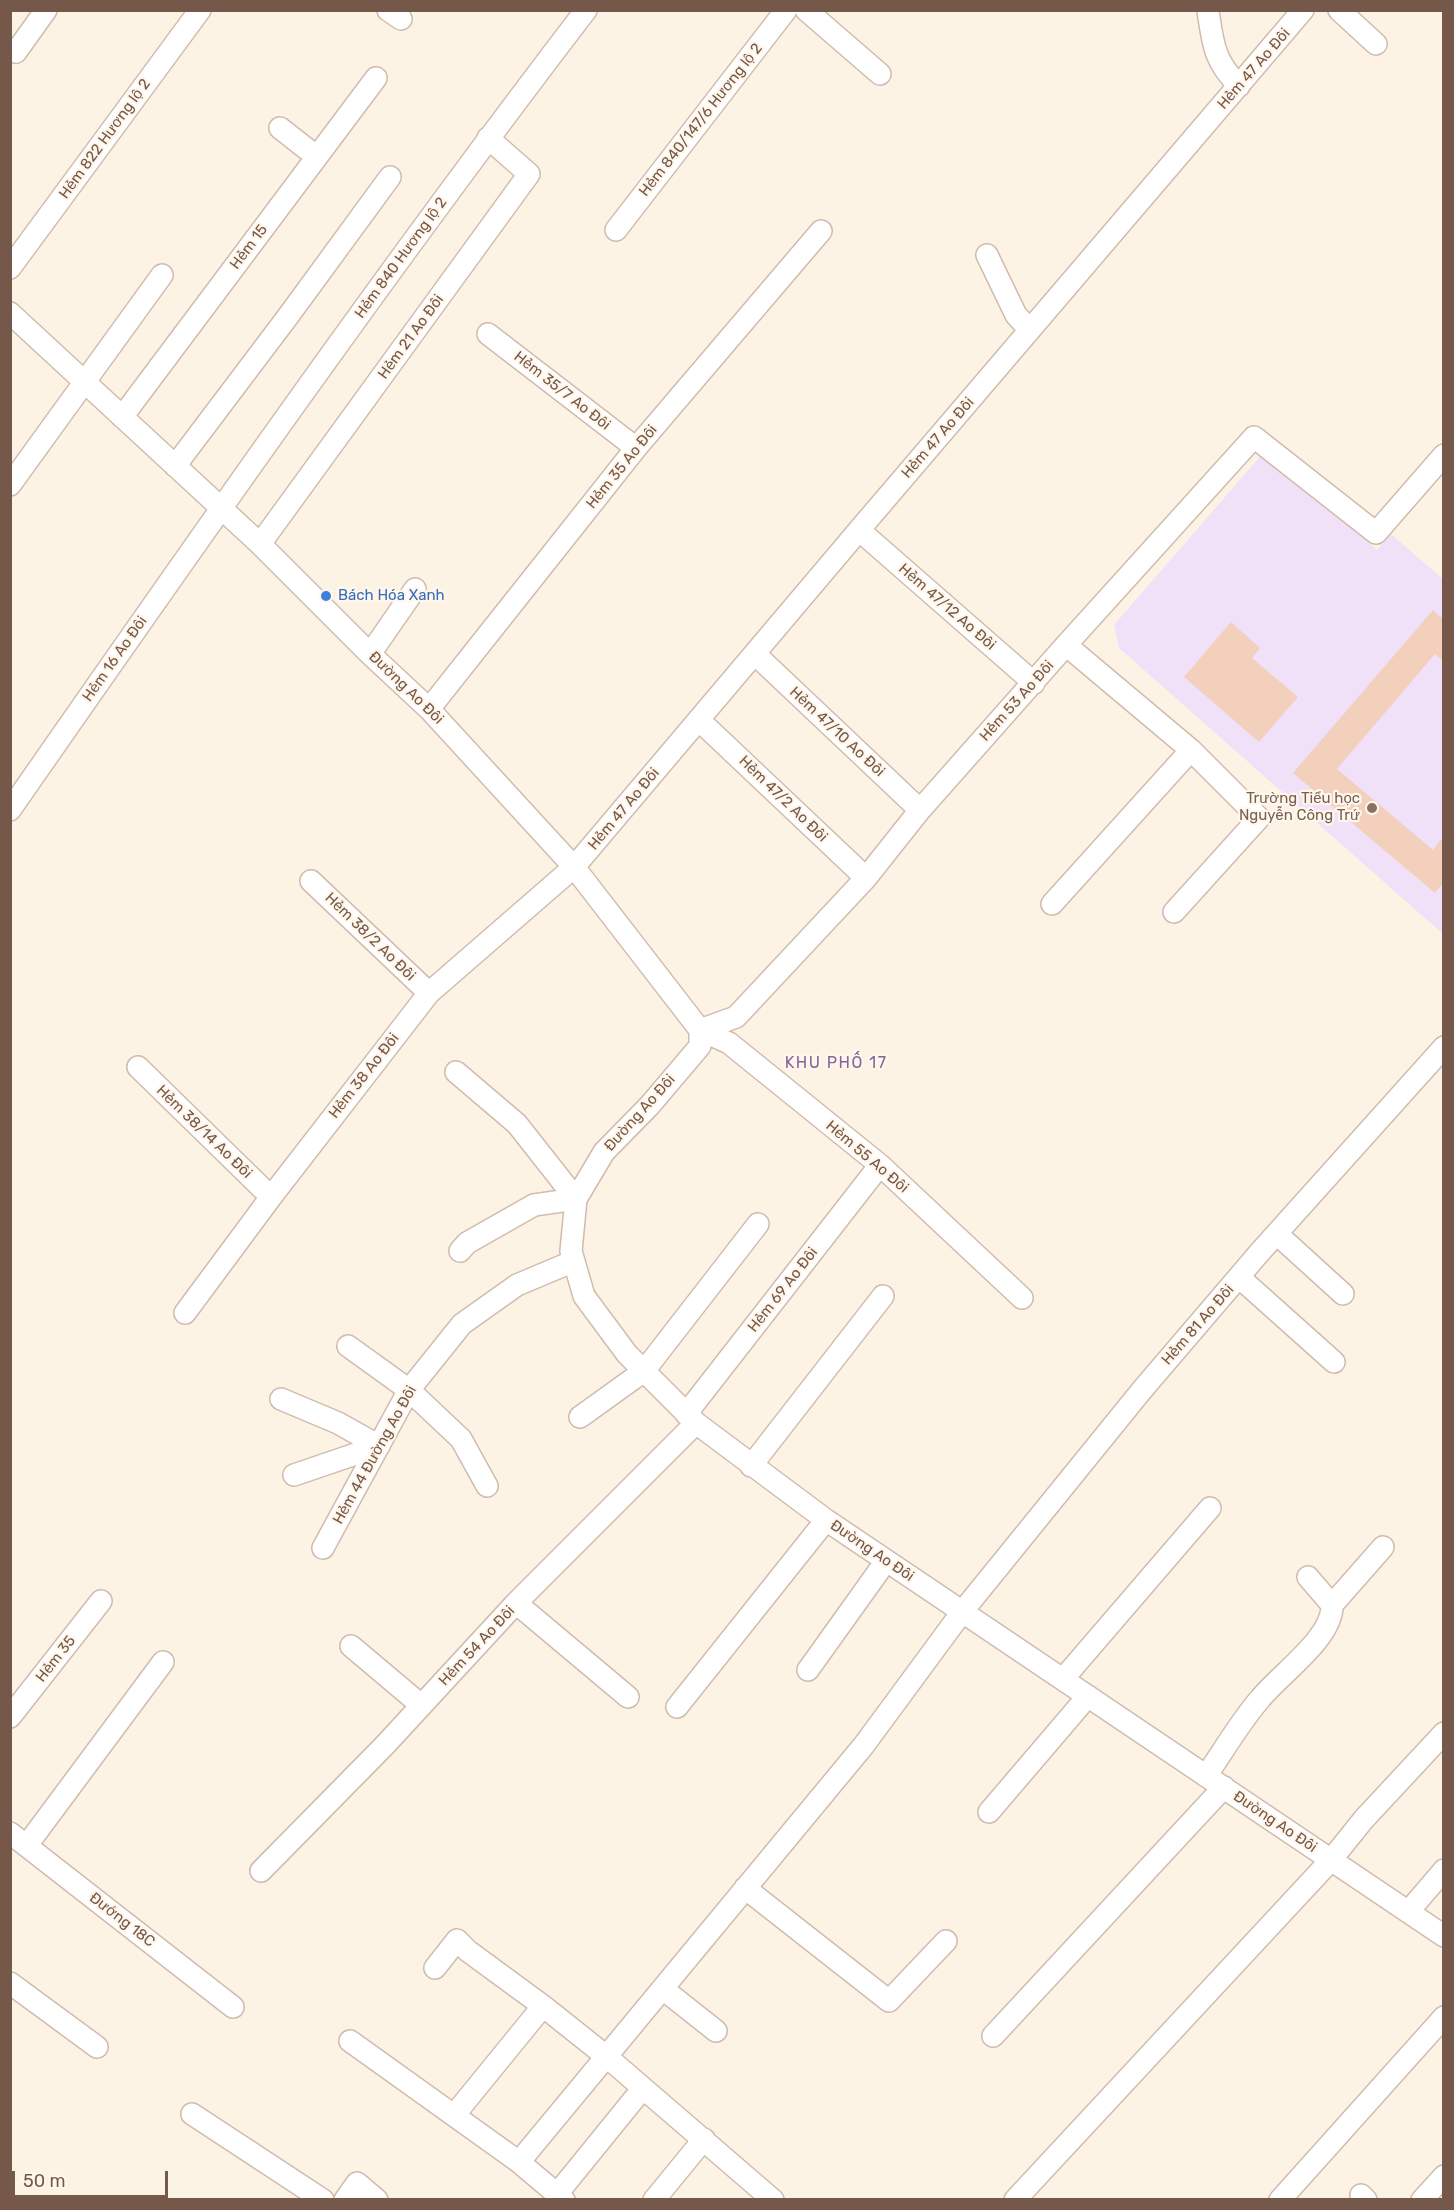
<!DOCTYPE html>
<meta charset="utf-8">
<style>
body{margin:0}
#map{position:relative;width:1454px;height:2210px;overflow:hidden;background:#fcf3e5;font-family:Rubik,sans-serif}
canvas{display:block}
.frame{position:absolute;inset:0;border:12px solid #75584a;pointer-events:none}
.scale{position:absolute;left:12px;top:2171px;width:156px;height:27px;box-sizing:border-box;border:3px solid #75584a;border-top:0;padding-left:8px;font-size:18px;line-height:21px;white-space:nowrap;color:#75584a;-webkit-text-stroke:4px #fff7eb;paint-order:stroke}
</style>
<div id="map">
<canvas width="1454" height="2210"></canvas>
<div class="frame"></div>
<div class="scale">50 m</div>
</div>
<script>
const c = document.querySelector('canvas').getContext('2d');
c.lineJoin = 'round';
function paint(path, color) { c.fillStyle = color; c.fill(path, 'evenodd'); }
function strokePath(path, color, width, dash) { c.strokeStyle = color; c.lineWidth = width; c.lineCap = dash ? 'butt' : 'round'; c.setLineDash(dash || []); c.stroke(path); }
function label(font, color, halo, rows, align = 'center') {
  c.font = font + ' Rubik,sans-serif'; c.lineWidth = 4.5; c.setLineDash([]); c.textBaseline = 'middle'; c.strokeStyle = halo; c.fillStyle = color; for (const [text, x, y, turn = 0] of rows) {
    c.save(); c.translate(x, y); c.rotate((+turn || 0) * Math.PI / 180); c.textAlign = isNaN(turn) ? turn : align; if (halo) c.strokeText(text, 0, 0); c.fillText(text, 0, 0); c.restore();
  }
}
const education = new Path2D(`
 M1264,452L1377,550L1391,534L1443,579V934L1119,648L1114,625Z`);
const building = new Path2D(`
 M1433,610L1443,619V661L1435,654L1337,769L1433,850L1443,837V883L1435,893L1293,773Z
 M1231,622L1260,648L1252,658L1298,697L1259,742L1184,677Z`);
const minor = new Path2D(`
 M388,10L401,19
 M806,10L880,74
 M1339,10L1376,44
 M1208,11C1213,44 1214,61 1239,86
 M10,50L16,52L46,10
 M280,128L317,157
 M616,230L786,10
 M987,255L1016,315L1030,330
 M10,268L200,10
 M10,313L260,544L370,654L429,709L574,867L700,1030V1046L650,1105L604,1152L576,1199L571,1251L584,1296L627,1354L696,1423L826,1520L1444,1936
 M488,334L636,448
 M122,417L376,78
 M175,466L289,315L390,177
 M10,485L162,275
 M859,530L1034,683
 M260,544L529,174L488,138
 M1066,645L1254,437L1376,533L1444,455
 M370,654L415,589
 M755,654L920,810
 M429,709L636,448L821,231
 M699,720L866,878
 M10,810C198,540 386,271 586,10
 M311,881L429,993
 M1052,904L1191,750
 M700,1030L736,1017L866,878L920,810L1066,645L1191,750L1259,818L1174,912
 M700,1030L729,1043L880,1165L1022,1298
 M138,1067L271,1197
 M456,1072L517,1124L576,1199L534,1205L467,1243L460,1251
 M1277,1234L1343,1294
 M1240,1278L1334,1362
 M185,1313L271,1197L429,993L574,867L859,530L1303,10
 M348,1346L409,1390L461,1439L487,1486
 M281,1399L338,1423L379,1446
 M686,1414L880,1165
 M580,1417L644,1371L758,1224
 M751,1466L883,1296
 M294,1475L379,1446
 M323,1548L409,1390L462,1324L517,1285L574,1261
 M516,1603L628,1697
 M1332,1605L1383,1547
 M351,1646L421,1705
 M808,1670L886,1561
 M1063,1679L1210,1508
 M677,1707L826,1520
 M10,1717L101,1601
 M1206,1776C1224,1750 1240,1722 1260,1699C1280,1674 1333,1638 1332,1605L1308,1577
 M989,1812L1088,1696
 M10,1833L233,2007
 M27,1845L163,1662
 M261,1871L385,1745L516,1603L696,1423
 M745,1888L889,2001L946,1941
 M1408,1912L1444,1870
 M435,1968L457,1940L468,1951L543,2006L607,2057L773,2200
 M10,1983L97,2047
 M663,1989L716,2031
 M993,2036L1224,1787
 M350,2041L519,2162L564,2200
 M192,2114L323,2200
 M455,2114L543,2006
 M519,2162L864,1745L962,1612L1142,1390L1260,1252L1444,1047
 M557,2194L643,2088
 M1361,2195L1366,2200
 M345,2200L357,2183L377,2200
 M654,2200L704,2139
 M1015,2200L1331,1860L1364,1819L1444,1733
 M1280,2200L1444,2017
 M1422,2200L1444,2176`);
const markers = [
 [326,596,6,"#3f7fe0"],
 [1372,808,6,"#8d6e63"]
];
const streetNames = [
 ["Hẻm 47 Ao Đôi",1254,69,-49],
 ["Hẻm 840/147/6 Hương lộ 2",701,120,-52],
 ["Hẻm 822 Hương lộ 2",105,139,-54],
 ["Hẻm 15",249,247,-53],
 ["Hẻm 840 Hương lộ 2",401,258,-54],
 ["Hẻm 21 Ao Đôi",411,337,-54],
 ["Hẻm 35/7 Ao Đôi",562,391,38],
 ["Hẻm 47 Ao Đôi",938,438,-49],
 ["Hẻm 35 Ao Đôi",622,467,-51],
 ["Hẻm 47/12 Ao Đôi",947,607,41],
 ["Hẻm 16 Ao Đôi",115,659,-55],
 ["Đường Ao Đôi",406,688,44],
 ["Hẻm 53 Ao Đôi",1017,701,-48],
 ["Hẻm 47/10 Ao Đôi",837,732,43],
 ["Hẻm 47/2 Ao Đôi",783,799,44],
 ["Hẻm 47 Ao Đôi",624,809,-50],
 ["Hẻm 38/2 Ao Đôi",370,937,44],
 ["Hẻm 38 Ao Đôi",364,1076,-52],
 ["Đường Ao Đôi",640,1113,-48],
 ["Hẻm 38/14 Ao Đôi",204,1132,44],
 ["Hẻm 55 Ao Đôi",867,1157,40],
 ["Hẻm 69 Ao Đôi",783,1290,-52],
 ["Hẻm 81 Ao Đôi",1198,1325,-49],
 ["Hẻm 44 Đường Ao Đôi",375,1455,-61],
 ["Đường Ao Đôi",872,1551,34],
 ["Hẻm 54 Ao Đôi",477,1646,-47],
 ["Hẻm 35",56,1659,-52],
 ["Đường Ao Đôi",1275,1822,34],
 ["Đướng 18C",122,1920,38]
];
const shopNames = [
 ["Bách Hóa Xanh",338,596]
];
const educationNames = [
 ["Trường Tiểu học",1360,799],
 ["Nguyễn Công Trứ",1360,816]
];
const neighbourhoodNames = [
 ["KHU PHỐ 17",836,1063]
];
paint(education, '#f0e1f9');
paint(building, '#f2d0bc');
strokePath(minor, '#d0bcae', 24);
strokePath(minor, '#fff', 21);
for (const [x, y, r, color] of markers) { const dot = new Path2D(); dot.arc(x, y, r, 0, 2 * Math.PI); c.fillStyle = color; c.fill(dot); strokePath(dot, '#fff7eb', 2); }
label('15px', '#75584a', '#fff7eb', streetNames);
label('15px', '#366cbe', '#fff7eb', shopNames, 'left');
label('15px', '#785e54', '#fff7eb', educationNames, 'right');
c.letterSpacing = '1.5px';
label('16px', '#866599', '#fff7eb', neighbourhoodNames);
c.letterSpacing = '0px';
</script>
